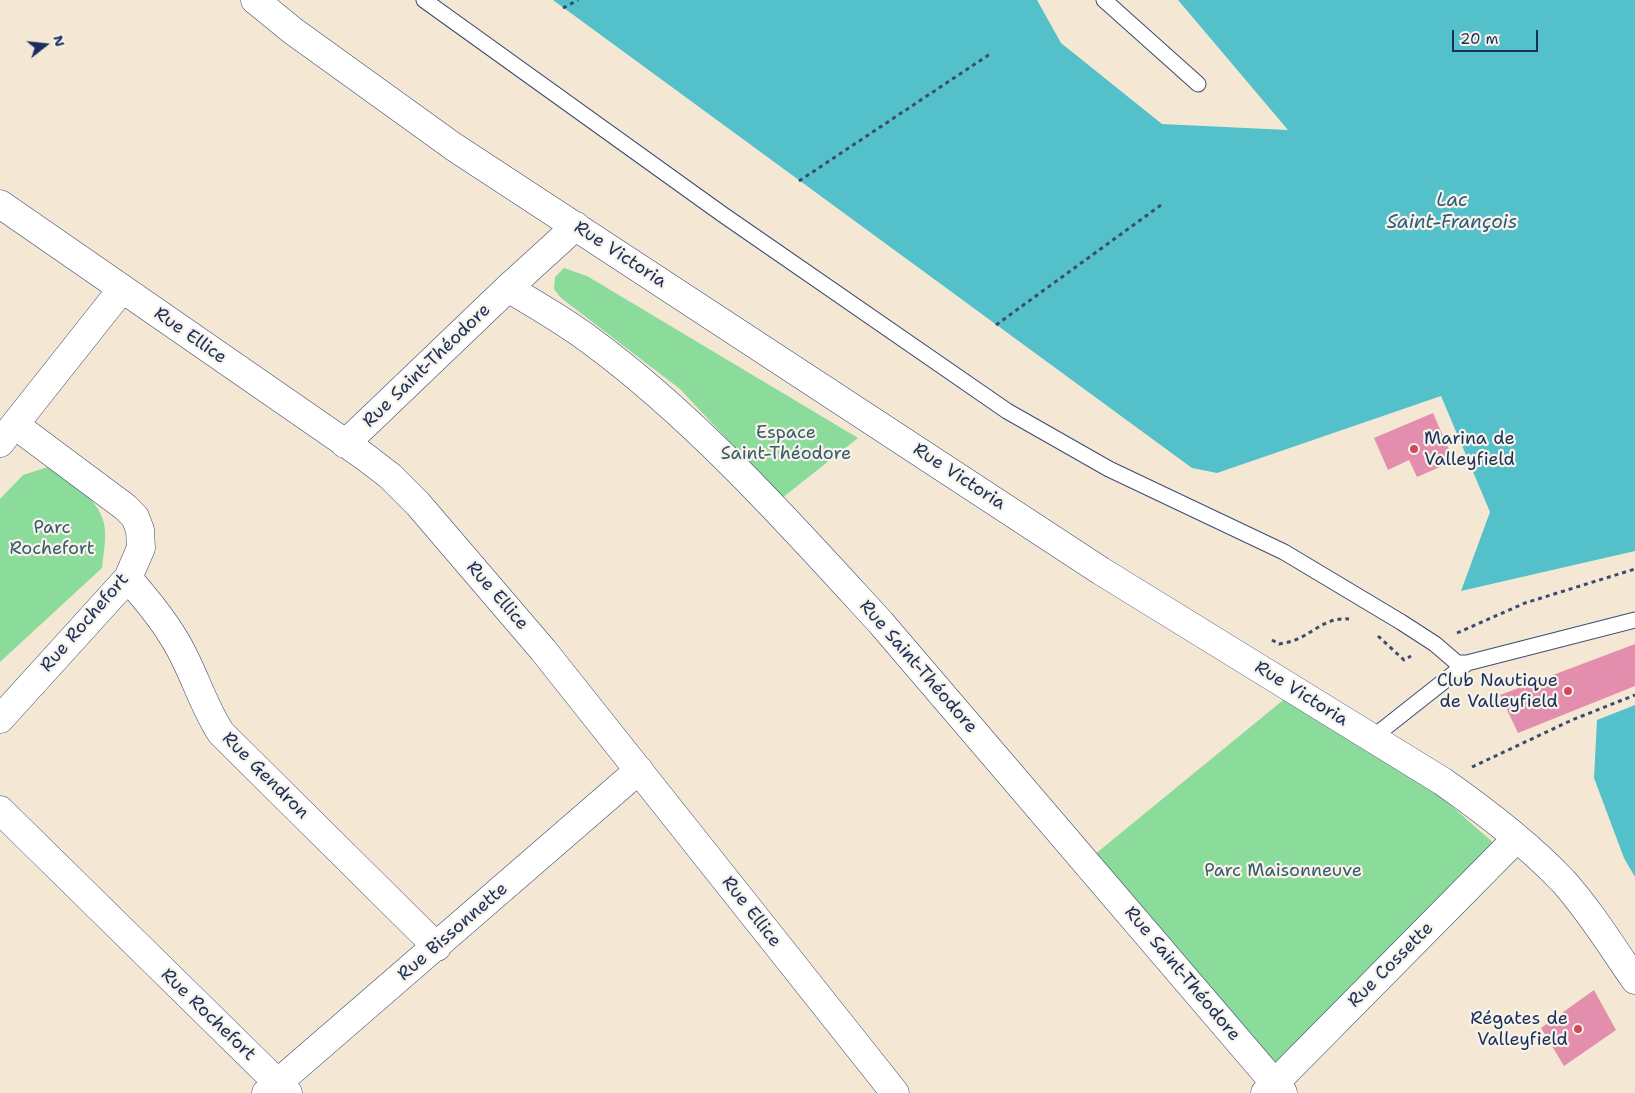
<!DOCTYPE html>
<meta charset="utf-8">
<style>
body{margin:0}
#map{position:relative;width:1635px;height:1093px;overflow:hidden;background:#f4e8d4;font-family:"Shantell Sans",sans-serif}
canvas{display:block}
.north{position:absolute;left:20px;top:20px;width:50px;height:50px;-webkit-text-stroke:4px #f7f3e8;paint-order:stroke;rotate:74deg;font-size:14px;font-weight:700;line-height:20px;text-align:center;color:#1b2f5e}
.north::after{content:'';display:block;margin:auto;width:18px;height:22px;background:#1b2f5e;clip-path:polygon(50% 0,100% 100%,50% 72%,0 100%)}
.scale{position:absolute;left:1452px;top:30px;width:86px;height:22px;box-sizing:border-box;border:2px solid #1b2f5e;border-top:0;padding-left:6px;font-size:15px;line-height:18px;white-space:nowrap;color:#1b2f5e;-webkit-text-stroke:4px #f7f3e8;paint-order:stroke}
</style>
<div id="map">
<canvas width="1635" height="1093"></canvas>
<div class="north">N</div>
<div class="scale">20 m</div>
</div>
<script>
const c = document.querySelector('canvas').getContext('2d');
c.lineJoin = 'round';
function paint(path, color) { c.fillStyle = color; c.fill(path, 'evenodd'); }
function strokePath(path, color, width, dash) { c.strokeStyle = color; c.lineWidth = width; c.lineCap = dash ? 'butt' : 'round'; c.setLineDash(dash || []); c.stroke(path); }
function label(font, color, halo, rows, align = 'center') {
  c.font = font + ' "Shantell Sans",sans-serif'; c.lineWidth = 4.5; c.setLineDash([]); c.textBaseline = 'middle'; c.strokeStyle = halo; c.fillStyle = color; for (const [text, x, y, turn = 0] of rows) {
    c.save(); c.translate(x, y); c.rotate((+turn || 0) * Math.PI / 180); c.textAlign = isNaN(turn) ? turn : align; if (halo) c.strokeText(text, 0, 0); c.fillText(text, 0, 0); c.restore();
  }
}
const green = new Path2D(`
 M564,268L587,276L858,438L782,498L680,389L561,298L554,289L555,277Z
 M48,467C64,475 72,480 85,493C111,520 106,533 102,568L0,662V499L23,475Z
 M1287,697L1440,796L1496,845L1275,1065L1094,855Z`);
const water = new Path2D(`
 M553,0H1037L1061,43L1162,124L1288,130L1178,0H1635V551L1461,591L1490,512L1441,396L1217,473L1192,468Z
 M1635,705V877L1624,858L1594,778L1597,720Z`);
const building = new Path2D(`
 M1433,413L1454,461L1417,477L1409,460L1388,470L1374,438Z
 M1635,644V686L1518,733L1500,695Z
 M1594,990L1616,1030L1564,1066L1541,1028Z`);
const path = new Path2D(`
 M563,8L578,0
 M799,181L990,54
 M996,325L1161,205
 M1457,633L1525,603L1635,569
 M1378,636L1404,660L1411,656
 M1272,640L1279,644C1284,643 1290,642 1295,640C1314,633 1325,617 1349,619
 M1472,767L1572,720L1635,695`);
const service = new Path2D(`
 M424,0L722,214L1007,411L1109,469L1284,552L1401,622L1435,644L1457,663H1467L1635,620
 M1104,0L1198,84
 M1372,738L1467,663`);
const minor = new Path2D(`
 M508,288C536,305 565,321 591,341C697,419 792,526 881,623L1283,1093
 M0,443L122,289
 M128,578C145,598 162,618 175,640C193,669 202,704 221,733L437,947
 M0,719L128,578L141,548L140,530L135,517L125,507L15,425
 M0,810L288,1093
 M266,1093L639,770`);
const tertiary = new Path2D(`
 M255,0L293,31L454,147L1101,571L1442,781C1485,811 1527,843 1563,881C1590,911 1612,947 1635,980
 M0,204L364,456L390,476L418,504L543,650L895,1093
 M345,444L508,288L576,226
 M1265,1093L1517,838`);
const markers = [
 [1414,449,5,"#d1495b"],
 [1568,691,5,"#d1495b"],
 [1578,1029,5,"#d1495b"]
];
const streetNames = [
 ["Rue Victoria",620,255,33],
 ["Rue Ellice",190,336,35],
 ["Rue Saint-Théodore",427,366,-44],
 ["Rue Victoria",959,477,33],
 ["Rue Ellice",497,596,49],
 ["Rue Rochefort",85,623,-49],
 ["Rue Saint-Théodore",918,667,49],
 ["Rue Victoria",1301,694,32],
 ["Rue Gendron",265,776,45],
 ["Rue Ellice",751,912,52],
 ["Rue Bissonnette",453,932,-41],
 ["Rue Cossette",1391,965,-45],
 ["Rue Saint-Théodore",1182,974,50],
 ["Rue Rochefort",208,1015,44]
];
const parkNames = [
 ["Espace",786,433],
 ["Saint-Théodore",786,454],
 ["Parc",52,528],
 ["Rochefort",52,549],
 ["Parc Maisonneuve",1283,871]
];
const poiNames = [
 ["Marina de",1424,439,"left"],
 ["Valleyfield",1424,460,"left"],
 ["Club Nautique",1558,681],
 ["de Valleyfield",1558,702],
 ["Régates de",1568,1019],
 ["Valleyfield",1568,1040]
];
const waterNames = [
 ["Lac",1452,201],
 ["Saint-François",1452,223]
];
paint(green, '#8bdb9a');
paint(water, '#54c1ca');
paint(building, '#e48ead');
strokePath(service, '#3c4b70', 17);
strokePath(minor, '#3c4b70', 29);
strokePath(tertiary, '#3c4b70', 29);
strokePath(path, '#3c4b70', 3, [4, 4]);
strokePath(service, '#fff', 15);
strokePath(minor, '#fff', 28);
strokePath(tertiary, '#fff', 28);
for (const [x, y, r, color] of markers) { const dot = new Path2D(); dot.arc(x, y, r, 0, 2 * Math.PI); c.fillStyle = color; c.fill(dot); strokePath(dot, '#f7f3e8', 2); }
label('18px', '#1b2f5e', '#f7f3e8', streetNames);
label('18px', '#375a6d', '#f7f3e8', parkNames);
label('18px', '#1b2f5e', '#f7f3e8', poiNames, 'right');
label('italic 19px', '#2c5b7e', '#f7f3e8', waterNames);
</script>
